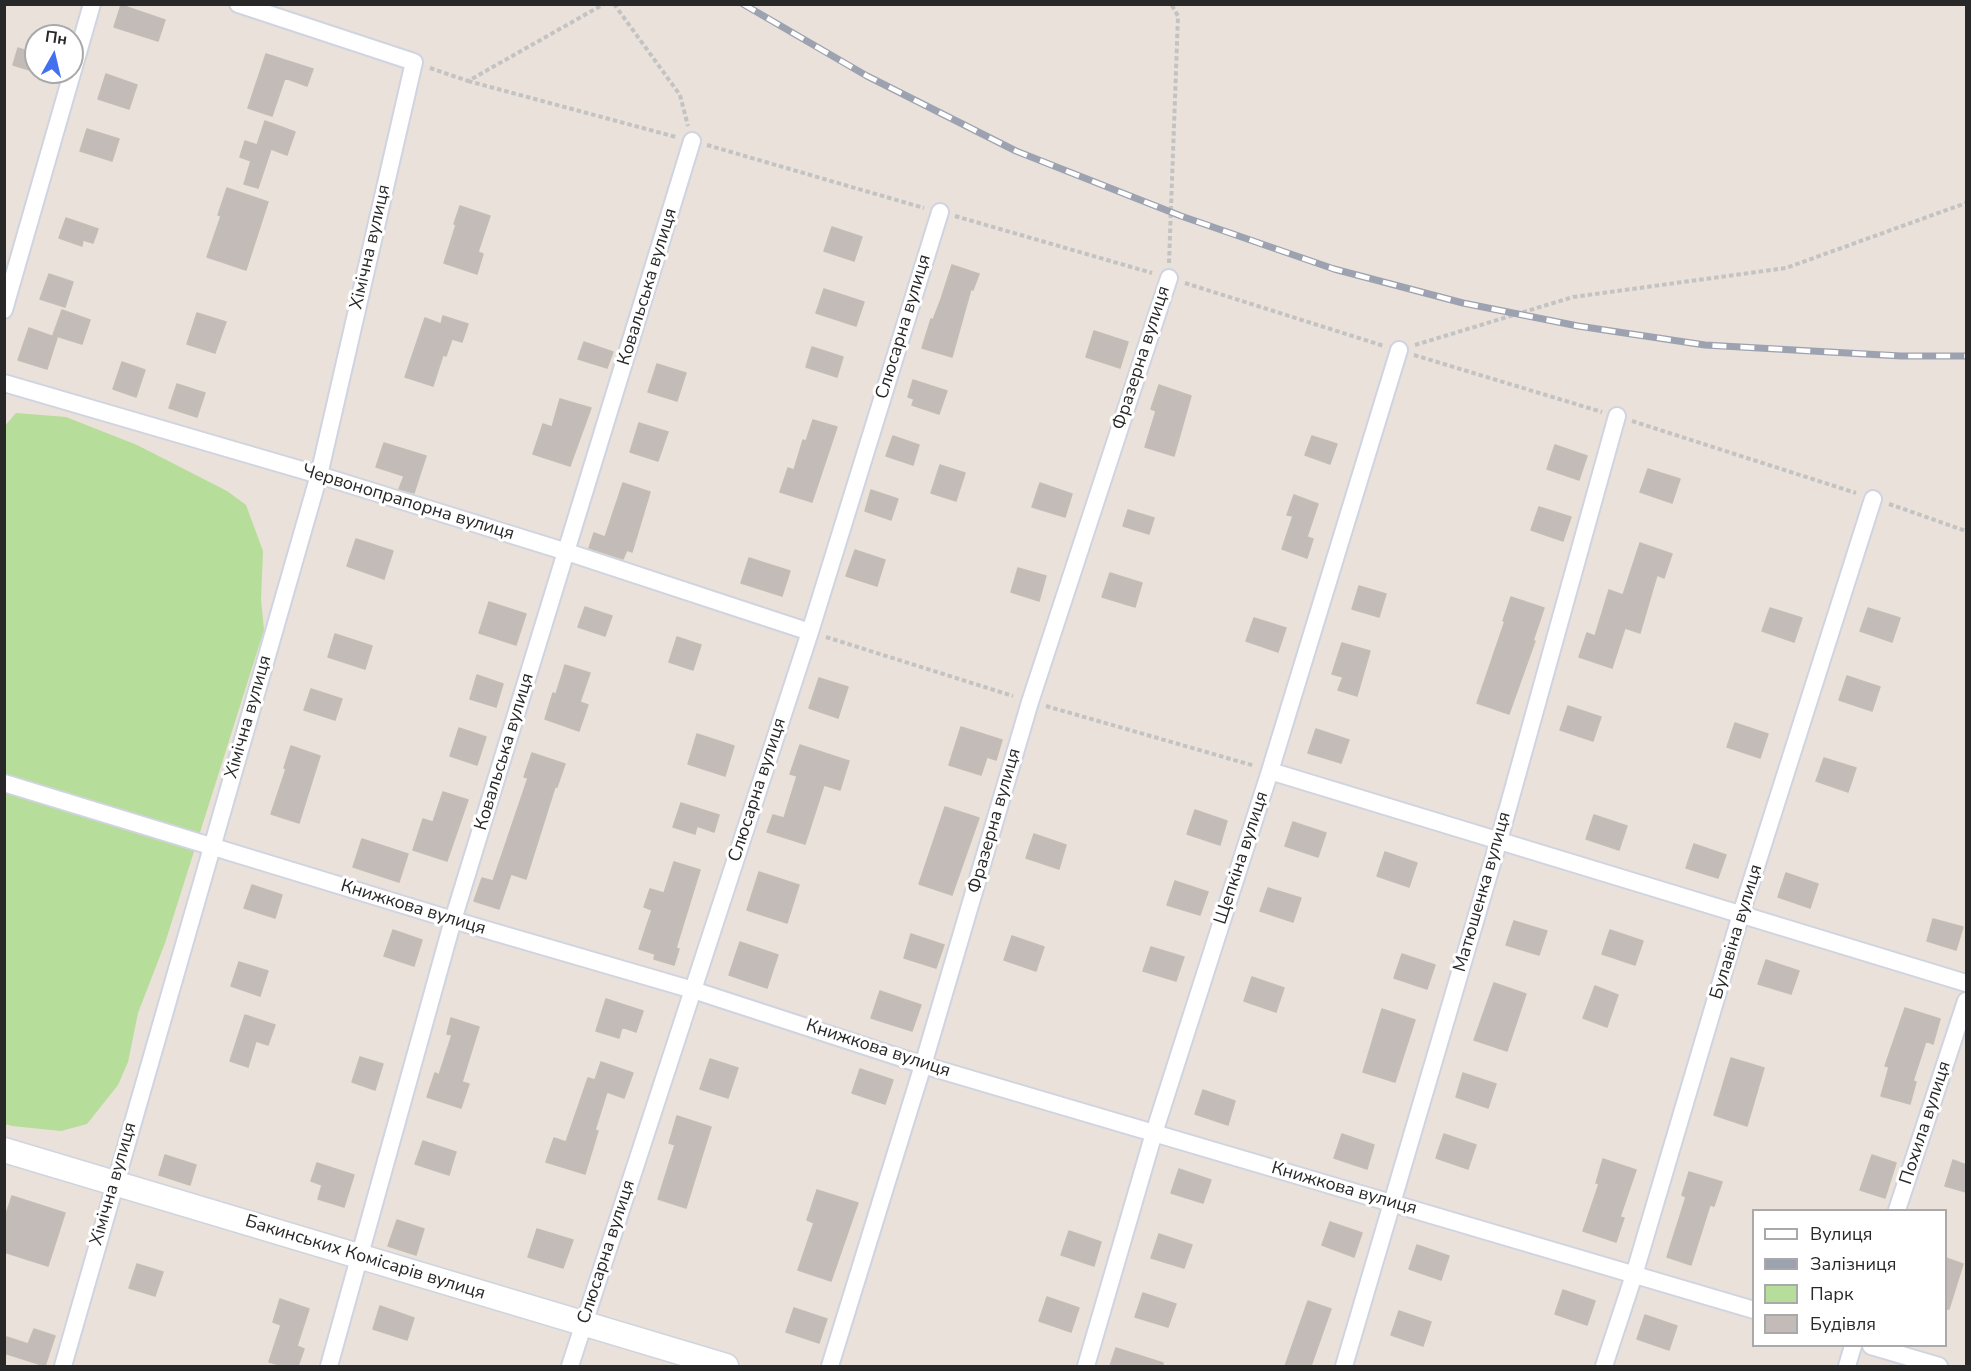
<!DOCTYPE html>
<meta charset="utf-8">
<style>
body{margin:0}
#map{position:relative;width:1971px;height:1371px;overflow:hidden;background:#e9e1da;font-family:"Nunito Sans",sans-serif}
canvas{display:block}
.frame{position:absolute;inset:0;border:6px solid #282828;pointer-events:none}
.legend{position:absolute;left:1752px;top:1209px;width:195px;height:138px;box-sizing:border-box;background:#fff;border:2px solid #a9a9a9;margin:0;padding:8px 10px;list-style:none;font-size:18px;color:#282828}
.legend li{display:flex;align-items:center;gap:12px;height:30px}
.legend b{width:30px;border:2px solid #a9a9a9}
.north{position:absolute;left:24px;top:24px;width:60px;height:60px;box-sizing:border-box;background:#fff;border:2px solid #a9a9a9;border-radius:50%;rotate:8deg;font-size:16px;font-weight:700;line-height:24px;text-align:center;color:#282828}
.north::after{content:'';display:block;margin:auto;width:21px;height:27px;background:#4270ee;clip-path:polygon(50% 0,100% 100%,50% 72%,0 100%)}
</style>
<div id="map">
<canvas width="1971" height="1371"></canvas>
<div class="frame"></div>
<ul class="legend">
<li><b style="height:8px;background:#fff"></b>Вулиця</li>
<li><b style="height:8px;background:#9da2b1"></b>Залізниця</li>
<li><b style="height:16px;background:#b6dd99"></b>Парк</li>
<li><b style="height:16px;background:#c2bbb7"></b>Будівля</li>
</ul>
<div class="north">Пн</div>
</div>
<script>
const c = document.querySelector('canvas').getContext('2d');
c.lineJoin = 'round';
function paint(path, color) { c.fillStyle = color; c.fill(path, 'evenodd'); }
function strokePath(path, color, width, dash) { c.strokeStyle = color; c.lineWidth = width; c.lineCap = dash ? 'butt' : 'round'; c.setLineDash(dash || []); c.stroke(path); }
function label(font, color, halo, rows, align = 'center') {
  c.font = font + ' "Nunito Sans",sans-serif'; c.lineWidth = 6; c.setLineDash([]); c.textBaseline = 'middle'; c.strokeStyle = halo; c.fillStyle = color; for (const [text, x, y, turn = 0] of rows) {
    c.save(); c.translate(x, y); c.rotate((+turn || 0) * Math.PI / 180); c.textAlign = isNaN(turn) ? turn : align; if (halo) c.strokeText(text, 0, 0); c.fillText(text, 0, 0); c.restore();
  }
}
const green = new Path2D(`
 M16,413L66,417L137,445L227,491L246,505L263,551L261,600L264,630L165,943L138,1013L128,1062L118,1085L87,1124L61,1131L12,1126L5,1124L4,427Z`);
const building = new Path2D(`
 M121,5L165,20L158,41L114,27Z
 M18,48L36,54V72L13,65Z
 M266,54L313,69L307,86L285,78L272,116L248,108Z
 M106,74L137,85L129,109L98,99Z
 M265,121L295,132L287,155L271,149L258,188L244,184L251,161L240,157L245,141L257,145Z
 M87,129L119,139L112,161L80,151Z
 M227,188L268,202L246,270L207,257L221,216L218,215Z
 M460,206L490,216L478,252L483,254L477,274L444,263L456,225L454,224Z
 M66,218L98,229L93,243L83,240L82,246L59,238Z
 M832,227L862,237L854,261L824,251Z
 M952,265L979,274L973,290L971,289L952,357L922,348L931,319L933,320L941,299Z
 M49,274L73,282L65,307L40,299Z
 M824,289L864,302L856,326L816,313Z
 M62,310L90,320L82,344L53,335Z
 M197,313L226,322L215,353L187,344Z
 M443,316L468,324L462,342L452,339L446,356L443,355L433,386L405,377L425,318L441,324Z
 M29,328L57,338L47,369L18,360Z
 M1094,331L1128,342L1120,368L1086,357Z
 M584,342L613,352L607,368L578,359Z
 M812,347L843,357L837,377L806,367Z
 M122,362L145,370L136,397L113,389Z
 M657,364L686,373L677,401L648,392Z
 M913,380L947,391L939,414L912,405L914,399L908,397Z
 M177,384L205,393L197,417L169,408Z
 M1159,385L1191,396L1174,456L1145,447L1156,411L1151,409Z
 M560,399L591,408L570,466L533,454L543,424L552,427Z
 M813,420L837,427L812,502L780,492L788,468L794,470L803,440L806,441Z
 M639,423L668,432L658,461L630,452Z
 M893,436L919,445L913,465L886,456Z
 M1312,436L1337,444L1330,464L1305,455Z
 M384,443L426,456L414,493L399,489L404,476L376,467Z
 M1555,445L1587,456L1579,480L1547,469Z
 M940,465L965,473L956,501L931,493Z
 M1648,469L1680,479L1672,503L1640,492Z
 M623,483L650,492L632,552L627,550L623,559L589,548L594,533L605,537Z
 M1040,483L1072,494L1065,517L1032,507Z
 M871,490L898,499L891,520L865,511Z
 M1294,495L1318,504L1307,537L1313,539L1307,558L1282,549L1293,516L1287,515Z
 M1539,507L1571,517L1563,541L1531,530Z
 M1128,510L1154,518L1149,534L1123,526Z
 M356,539L393,551L384,579L347,566Z
 M1640,543L1672,554L1664,578L1657,575L1640,633L1625,628L1612,668L1579,657L1587,633L1595,636L1609,590L1623,595Z
 M855,550L885,560L877,586L846,576Z
 M749,558L790,571L782,596L741,583Z
 M1018,568L1046,576L1039,601L1011,592Z
 M1110,573L1142,583L1135,607L1102,597Z
 M1359,586L1386,594L1379,617L1352,609Z
 M1511,597L1544,608L1533,641H1535L1509,714L1477,703L1505,621H1503Z
 M489,602L526,614L516,645L479,633Z
 M585,607L612,616L605,636L578,627Z
 M1770,608L1802,618L1794,642L1762,631Z
 M1868,608L1900,618L1892,642L1860,631Z
 M1254,618L1286,628L1278,652L1246,641Z
 M335,634L372,646L365,669L328,657Z
 M677,637L701,645L693,670L669,662Z
 M1342,643L1370,651L1357,696L1338,690L1343,677L1332,674Z
 M565,665L590,673L580,702L588,705L579,731L545,719L553,693L556,694Z
 M477,675L503,684L496,707L470,699Z
 M1847,676L1880,687L1872,711L1839,700Z
 M819,678L848,687L838,718L809,708Z
 M311,689L342,699L335,720L304,710Z
 M1568,706L1601,717L1593,741L1560,730Z
 M1735,723L1768,734L1760,758L1727,747Z
 M961,727L1002,740L996,760L987,757L981,775L949,765Z
 M459,728L486,737L477,765L450,756Z
 M1316,729L1349,740L1341,763L1308,753Z
 M697,734L734,746L725,776L688,764Z
 M800,745L849,761L840,790L824,785L805,844L767,832L773,815L784,818L797,776L790,774Z
 M291,746L320,756L299,823L271,814L286,769L284,768Z
 M532,753L565,764L557,787H555L526,879L511,874L499,909L474,901L482,878L493,881L528,778L524,777Z
 M1824,758L1856,768L1848,792L1816,781Z
 M443,792L468,800L447,861L413,850L423,819L433,822Z
 M681,803L719,815L714,832L697,826L695,834L673,827Z
 M945,807L979,818L952,895L919,884Z
 M1195,810L1227,821L1220,845L1187,834Z
 M1594,815L1627,826L1619,850L1586,839Z
 M1293,822L1326,833L1318,857L1285,846Z
 M1034,834L1066,845L1059,869L1026,858Z
 M362,839L408,854L399,882L353,867Z
 M1694,844L1726,855L1718,878L1686,868Z
 M1385,852L1417,863L1409,887L1377,876Z
 M674,862L700,870L676,948L679,949L674,965L654,959L655,954L639,949L652,910L644,907L650,889L664,893Z
 M759,872L799,885L787,923L747,910Z
 M1786,873L1818,884L1810,908L1778,897Z
 M1175,881L1208,892L1200,915L1167,905Z
 M252,885L282,895L275,918L244,908Z
 M1268,888L1301,898L1293,922L1260,911Z
 M1933,919L1963,927L1956,950L1927,941Z
 M1514,921L1547,931L1539,955L1506,945Z
 M393,930L422,940L414,966L384,956Z
 M1610,930L1643,941L1635,965L1602,954Z
 M911,934L944,945L936,968L904,958Z
 M1012,936L1044,947L1036,971L1004,960Z
 M740,942L778,955L767,988L729,975Z
 M1151,947L1184,957L1176,981L1143,971Z
 M1402,954L1435,965L1427,989L1394,978Z
 M1766,960L1799,971L1791,994L1758,984Z
 M239,962L268,971L260,996L231,986Z
 M1252,977L1284,988L1276,1012L1244,1001Z
 M1494,983L1526,994L1507,1051L1474,1040Z
 M1595,986L1618,995L1607,1027L1583,1018Z
 M880,991L921,1005L912,1031L871,1018Z
 M606,999L643,1011L636,1032L622,1027L619,1038L596,1031Z
 M1905,1008L1940,1019L1933,1044L1926,1041L1913,1081L1916,1082L1910,1104L1881,1096L1889,1067L1885,1066Z
 M1382,1009L1415,1020L1395,1082L1363,1072Z
 M245,1015L275,1025L268,1045L256,1041L248,1067L230,1061Z
 M451,1018L479,1027L462,1082L469,1084L461,1108L427,1097L435,1073L439,1075L452,1035L447,1034Z
 M360,1057L383,1064L375,1090L352,1082Z
 M1731,1058L1764,1068L1747,1126L1714,1115Z
 M710,1059L738,1068L728,1098L700,1089Z
 M601,1062L633,1073L624,1098L607,1092L595,1130L598,1131L585,1174L546,1162L554,1138L566,1142L588,1078L595,1080Z
 M860,1069L893,1080L885,1104L852,1093Z
 M1463,1073L1496,1084L1488,1108L1456,1097Z
 M1203,1090L1235,1101L1228,1125L1195,1114Z
 M677,1116L711,1127L686,1208L658,1199L675,1145L669,1143Z
 M1342,1134L1374,1145L1367,1169L1334,1158Z
 M1444,1134L1476,1145L1468,1169L1436,1158Z
 M423,1141L456,1152L449,1175L415,1164Z
 M165,1155L196,1165L190,1185L159,1175Z
 M1872,1155L1896,1163L1885,1198L1860,1190Z
 M1603,1159L1636,1170L1620,1217L1624,1218L1616,1242L1583,1231L1599,1184L1596,1183Z
 M1953,1160L1966,1165V1192L1945,1186Z
 M317,1163L354,1175L344,1207L318,1199L322,1185L311,1181Z
 M1179,1169L1211,1180L1203,1203L1171,1193Z
 M1689,1172L1722,1182L1714,1206L1710,1205L1691,1265L1667,1257L1686,1197L1682,1195Z
 M817,1190L858,1203L831,1281L798,1270L814,1223L807,1220Z
 M12,1196L65,1213L48,1266L4,1252V1220Z
 M397,1220L424,1229L416,1255L388,1246Z
 M1330,1222L1362,1233L1354,1257L1322,1245Z
 M537,1229L573,1240L563,1268L528,1257Z
 M1069,1231L1101,1242L1094,1266L1061,1255Z
 M1159,1234L1192,1245L1184,1268L1151,1258Z
 M1417,1245L1449,1256L1441,1280L1409,1269Z
 M1946,1258L1963,1264L1949,1309H1946Z
 M137,1264L163,1272L155,1296L129,1288Z
 M1563,1290L1595,1301L1587,1325L1555,1314Z
 M1143,1293L1176,1304L1168,1327L1135,1317Z
 M1047,1297L1079,1308L1071,1332L1039,1321Z
 M280,1299L309,1309L297,1346L304,1349L298,1366H283L269,1362L281,1325L273,1322Z
 M1308,1301L1331,1309L1311,1366H1285Z
 M380,1306L414,1318L407,1340L373,1329Z
 M794,1308L827,1319L819,1343L786,1332Z
 M1399,1311L1431,1322L1423,1346L1391,1335Z
 M1645,1315L1677,1326L1669,1350L1637,1339Z
 M34,1329L55,1336L45,1366L4,1353L7,1337L28,1344Z
 M1116,1348L1163,1363V1366H1110Z`);
const path = new Path2D(`
 M614,4L680,95L688,126
 M430,68L468,81L604,4
 M468,81L676,137
 M707,145L924,208
 M955,216L1152,273
 M1169,263L1178,16L1171,4
 M1185,283L1384,346
 M1415,345L1573,297L1786,268L1966,203
 M1414,355L1602,412
 M1632,421L1856,493
 M1889,504L1966,531
 M826,637L1013,696
 M1046,706L1255,766`);
const street = new Path2D(`
 M4,310L92,4
 M4,383L319,475L567,552L810,632
 M1270,771L1966,983
 M4,783L453,920L693,990L923,1065L1754,1310
 M1897,1210L1966,1001
 M1871,1346L1939,1366
 M63,1366L319,475L414,62L238,4
 M329,1366L453,920L692,141
 M570,1366L810,632L940,212
 M830,1366L923,1065L1030,702L1169,278
 M1086,1366L1154,1133L1270,771L1399,350
 M1344,1366L1499,840L1617,416
 M1604,1366L1634,1275L1741,914L1873,499
 M1847,1366L1853,1346`);
const secondary = new Path2D(`
 M4,1150L726,1366`);
const rail = new Path2D(`
 M743,4L867,76L1016,151L1181,216L1334,269L1463,303L1578,326L1705,345L1901,356H1966`);
const streetNames = [
 ["Хімічна вулиця",371,247,-77],
 ["Ковальська вулиця",648,287,-73],
 ["Слюсарна вулиця",904,327,-73],
 ["Фразерна вулиця",1142,358,-72],
 ["Червонопрапорна вулиця",408,503,17],
 ["Хімічна вулиця",249,717,-74],
 ["Ковальська вулиця",505,752,-73],
 ["Слюсарна вулиця",758,790,-72],
 ["Фразерна вулиця",995,821,-74],
 ["Щепкіна вулиця",1242,858,-72],
 ["Матюшенка вулиця",1483,892,-74],
 ["Книжкова вулиця",413,908,17],
 ["Булавіна вулиця",1737,932,-73],
 ["Книжкова вулиця",878,1049,18],
 ["Похила вулиця",1926,1123,-72],
 ["Хімічна вулиця",114,1184,-74],
 ["Книжкова вулиця",1344,1189,16],
 ["Слюсарна вулиця",607,1252,-72],
 ["Бакинських Комісарів вулиця",365,1258,17]
];
paint(green, '#b6dd99');
paint(building, '#c2bbb7');
strokePath(building, '#c4bdb4', 1.5);
strokePath(street, '#cfd4e0', 20);
strokePath(secondary, '#cfd4e0', 27);
strokePath(path, '#c3c3c3', 4, [4.5, 3]);
strokePath(street, '#fff', 16);
strokePath(secondary, '#fff', 24);
strokePath(rail, '#9da2b1', 7);
strokePath(rail, '#fff', 4.5, [14]);
label('18px', '#282828', '#fff', streetNames);
</script>
